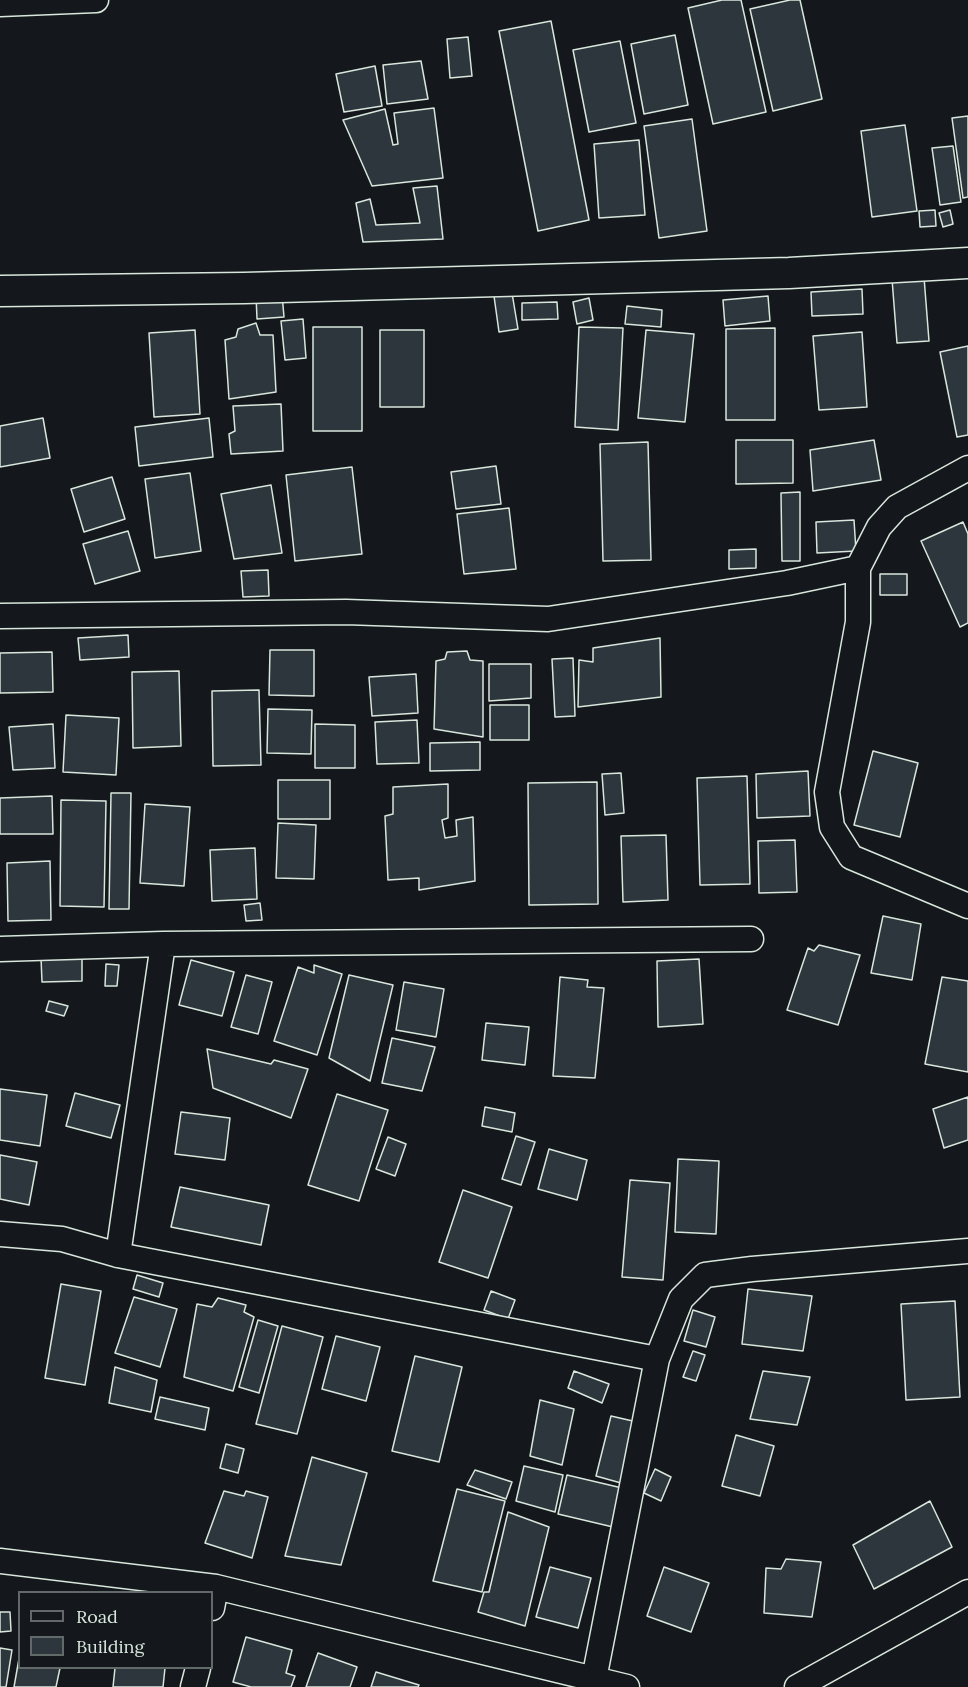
<!DOCTYPE html>
<style>
body{margin:0}
#map{position:relative;width:968px;height:1687px;overflow:hidden;background:#14181c;font-family:Lora,serif}
canvas{display:block}
.legend{position:absolute;left:18px;top:1591px;width:195px;height:78px;box-sizing:border-box;background:#14181c;border:2px solid #626a69;margin:0;padding:8px 10px;list-style:none;font-size:18px;color:#d8e6dc}
.legend li{display:flex;align-items:center;gap:12px;height:30px}
.legend b{width:30px;border:2px solid #626a69}
</style>
<div id="map">
<canvas width="968" height="1687"></canvas>
<ul class="legend">
<li><b style="height:8px;background:#14181c"></b>Road</li>
<li><b style="height:16px;background:#2c363c"></b>Building</li>
</ul>
</div>
<script>
const c = document.querySelector('canvas').getContext('2d');
c.lineJoin = 'round';
function paint(path, color) { c.fillStyle = color; c.fill(path, 'evenodd'); }
function strokePath(path, color, width, dash) { c.strokeStyle = color; c.lineWidth = width; c.lineCap = dash ? 'butt' : 'round'; c.setLineDash(dash || []); c.stroke(path); }
const building = new Path2D(`
 M722,0H741L766,112L713,124L688,8Z
 M790,0H800L822,99L773,111L750,9Z
 M551,21L589,220L538,231L499,31Z
 M675,35L688,105L644,114L631,44Z
 M468,37L472,76L450,78L447,39Z
 M620,41L636,123L589,132L573,50Z
 M421,61L428,99L387,104L383,65Z
 M375,66L382,106L344,112L336,74Z
 M434,108L443,178L372,186L343,120L385,109L393,145L398,144L394,113Z
 M968,116V197L963,198L952,118Z
 M692,119L707,231L659,238L644,126Z
 M905,125L917,211L872,217L861,131Z
 M639,140L645,215L599,218L594,144Z
 M953,146L961,202L940,205L932,148Z
 M437,186L443,239L363,242L356,203L370,199L376,225L420,223L413,188Z
 M935,210L936,226L920,227L919,211Z
 M950,210L953,224L943,227L939,213Z
 M924,277L929,341L897,343L892,279Z
 M862,289L863,314L812,316L811,292Z
 M512,293L518,329L499,332L494,296Z
 M282,294L284,317L257,319L256,295Z
 M768,296L770,321L725,326L723,300Z
 M589,298L593,320L577,324L573,302Z
 M557,302L558,319L522,320V303Z
 M627,306L662,310L661,327L625,324Z
 M303,319L306,358L285,360L281,321Z
 M256,323L260,335H273L276,392L229,399L225,340L236,337L238,329Z
 M313,327H362V431H313Z
 M579,327L623,328L618,430L575,427Z
 M775,328V420H726V329Z
 M195,330L200,414L154,417L149,333Z
 M380,330H424V407H380Z
 M646,330L694,334L685,422L638,418Z
 M862,332L867,407L819,410L813,336Z
 M968,346V435L957,437L940,352Z
 M281,404L283,451L231,454L229,434L235,431L233,406Z
 M43,418L50,458L0,467V426Z
 M209,418L213,457L139,466L135,427Z
 M736,440H793V483L736,484Z
 M874,440L881,480L813,491L810,450Z
 M648,442L651,560L603,561L600,444Z
 M496,466L501,504L456,509L451,472Z
 M352,467L362,554L295,561L286,475Z
 M190,473L201,551L155,558L145,479Z
 M112,477L125,519L84,532L71,489Z
 M271,485L282,553L234,559L221,494Z
 M800,492V561H782L781,493Z
 M509,508L516,569L464,574L457,514Z
 M854,520L856,551L817,553L816,522Z
 M963,522L968,534V623L960,627L921,541Z
 M128,531L140,571L95,584L83,544Z
 M756,549V568L729,569V550Z
 M268,570L269,596L243,597L241,571Z
 M880,574H907V595H880Z
 M128,635L129,657L80,660L78,638Z
 M660,638L661,697L578,707L579,660L593,662V648Z
 M270,650H314V696L269,695Z
 M467,651L470,660L483,661V737L434,729L436,661L445,659L447,652Z
 M52,652L53,692L0,693V653Z
 M573,658L575,716L555,717L552,659Z
 M489,664H531V698L489,701Z
 M179,671L181,746L133,748L132,672Z
 M416,674L418,713L372,716L369,677Z
 M259,690L261,765L213,766L212,691Z
 M490,705H529V740H490Z
 M268,709L312,710L311,754L267,753Z
 M66,715L119,718L116,775L63,772Z
 M417,720L419,763L377,764L375,722Z
 M53,724L55,768L13,770L9,727Z
 M315,724L355,725V768H315Z
 M480,742V770L430,771V743Z
 M873,751L918,763L900,837L854,825Z
 M808,771L810,816L757,818L756,774Z
 M621,773L624,813L605,815L602,774Z
 M747,776L750,884L700,885L697,778Z
 M278,780H330V819H278Z
 M597,782L598,904L529,905L528,783Z
 M448,784V818L442,820L445,838L457,836L456,820L473,817L475,881L419,890V878L388,880L385,816L393,814V787Z
 M111,793H131L129,909H109Z
 M52,796L53,834H0V798Z
 M61,800L106,801L104,907L60,906Z
 M145,804L190,807L184,886L140,883Z
 M278,823L316,825L314,879L276,878Z
 M666,835L668,900L623,902L621,836Z
 M795,840L797,892L759,893L758,841Z
 M255,848L257,899L212,901L210,850Z
 M50,861L51,920L8,921L7,863Z
 M260,903L262,920L246,921L244,905Z
 M883,916L921,924L912,980L871,973Z
 M819,945L860,955L838,1025L787,1010L808,948L814,951Z
 M41,958H82V981L42,982Z
 M699,959L703,1024L658,1027L657,961Z
 M191,960L234,972L222,1016L179,1005Z
 M106,964L119,965L117,986H105Z
 M314,965L342,974L317,1055L274,1041L298,967L314,973Z
 M246,975L272,982L258,1034L231,1027Z
 M349,975L393,985L370,1081L329,1058Z
 M560,977L588,980L587,987L604,988L595,1078L553,1076Z
 M942,977L968,981V1072L925,1064Z
 M404,982L444,989L436,1037L396,1030Z
 M49,1001L68,1006L64,1016L46,1011Z
 M486,1023L529,1027L525,1065L482,1060Z
 M392,1038L435,1047L422,1091L382,1083Z
 M207,1049L271,1064L274,1060L308,1069L291,1118L213,1088Z
 M0,1089L47,1095L40,1146L0,1140Z
 M75,1093L120,1105L111,1138L66,1126Z
 M337,1094L388,1110L359,1201L308,1185Z
 M968,1097V1140L944,1148L933,1109Z
 M485,1107L515,1113L512,1132L482,1126Z
 M181,1112L230,1118L225,1160L175,1154Z
 M516,1136L535,1142L521,1185L502,1179Z
 M388,1137L406,1144L395,1176L376,1169Z
 M549,1149L587,1160L577,1200L538,1189Z
 M0,1155L37,1162L29,1205L0,1199Z
 M678,1159L719,1161L716,1234L675,1232Z
 M630,1180L670,1183L663,1280L622,1277Z
 M180,1187L269,1205L261,1245L171,1227Z
 M463,1190L512,1207L488,1278L439,1262Z
 M137,1275L163,1283L159,1297L133,1289Z
 M61,1284L101,1291L85,1385L45,1378Z
 M748,1289L812,1296L803,1351L742,1344Z
 M491,1291L515,1300L508,1319L484,1310Z
 M134,1297L177,1309L160,1367L115,1353Z
 M218,1298L246,1305L244,1312L254,1317L233,1391L184,1377L197,1304L212,1307Z
 M955,1301L960,1397L906,1400L901,1304Z
 M693,1310L715,1317L706,1347L684,1341Z
 M258,1320L278,1326L259,1393L239,1387Z
 M282,1326L323,1337L297,1434L256,1424Z
 M336,1336L380,1347L366,1401L322,1389Z
 M693,1351L705,1355L696,1381L683,1377Z
 M415,1356L462,1367L439,1462L392,1451Z
 M115,1367L157,1380L151,1412L109,1403Z
 M574,1371L609,1384L602,1403L568,1388Z
 M763,1371L810,1377L797,1425L750,1419Z
 M160,1397L209,1408L205,1430L155,1419Z
 M540,1400L574,1409L562,1465L530,1456Z
 M611,1416L637,1422L621,1483L596,1476Z
 M736,1435L774,1446L760,1496L722,1486Z
 M226,1444L244,1449L238,1473L220,1468Z
 M312,1457L367,1473L341,1565L285,1556Z
 M524,1466L563,1475L555,1512L516,1501Z
 M655,1469L671,1477L661,1501L644,1493Z
 M475,1470L512,1482L506,1499L467,1485Z
 M567,1475L622,1488L613,1527L558,1514Z
 M457,1489L505,1501L482,1592L433,1581Z
 M224,1491L244,1496L246,1491L268,1497L252,1558L205,1543Z
 M930,1501L952,1547L874,1589L853,1545Z
 M508,1512L549,1527L525,1626L478,1612L484,1592H489Z
 M786,1559L821,1562L812,1617L764,1613L766,1568L781,1569Z
 M550,1567L591,1578L578,1628L536,1617Z
 M664,1567L709,1583L691,1632L647,1616Z
 M0,1612H10L11,1631L0,1632Z
 M246,1637L292,1650L286,1673L295,1676L291,1687H251L233,1682Z
 M0,1648L12,1650L6,1687H0Z
 M20,1653V1668H60L56,1687H14Z
 M318,1653L357,1667L350,1687H306Z
 M115,1668H165L163,1687H113Z
 M376,1672L419,1685L418,1687H371Z`);
const minor = new Path2D(`
 M0,4L96,0
 M858,568V622L827,792L832,827L851,857L968,906
 M0,616L346,612L548,619L787,583L858,568L879,527L897,507L968,468
 M0,949L163,944L751,939
 M0,1234L62,1239L118,1255L657,1359
 M118,1255L163,944
 M0,1561L216,1587L627,1687
 M212,1608L216,1587
 M594,1679L657,1359L681,1299L705,1275L752,1269L968,1251
 M193,1687L198,1668
 M797,1687L968,1592`);
const tertiary = new Path2D(`
 M0,291L244,288L789,273L968,263`);
paint(building, '#2c363c');
strokePath(building, '#d8e6dc', 1.5);
strokePath(minor, '#d8e6dc', 27);
strokePath(tertiary, '#d8e6dc', 33);
strokePath(minor, '#14181c', 24);
strokePath(tertiary, '#14181c', 30);
</script>
